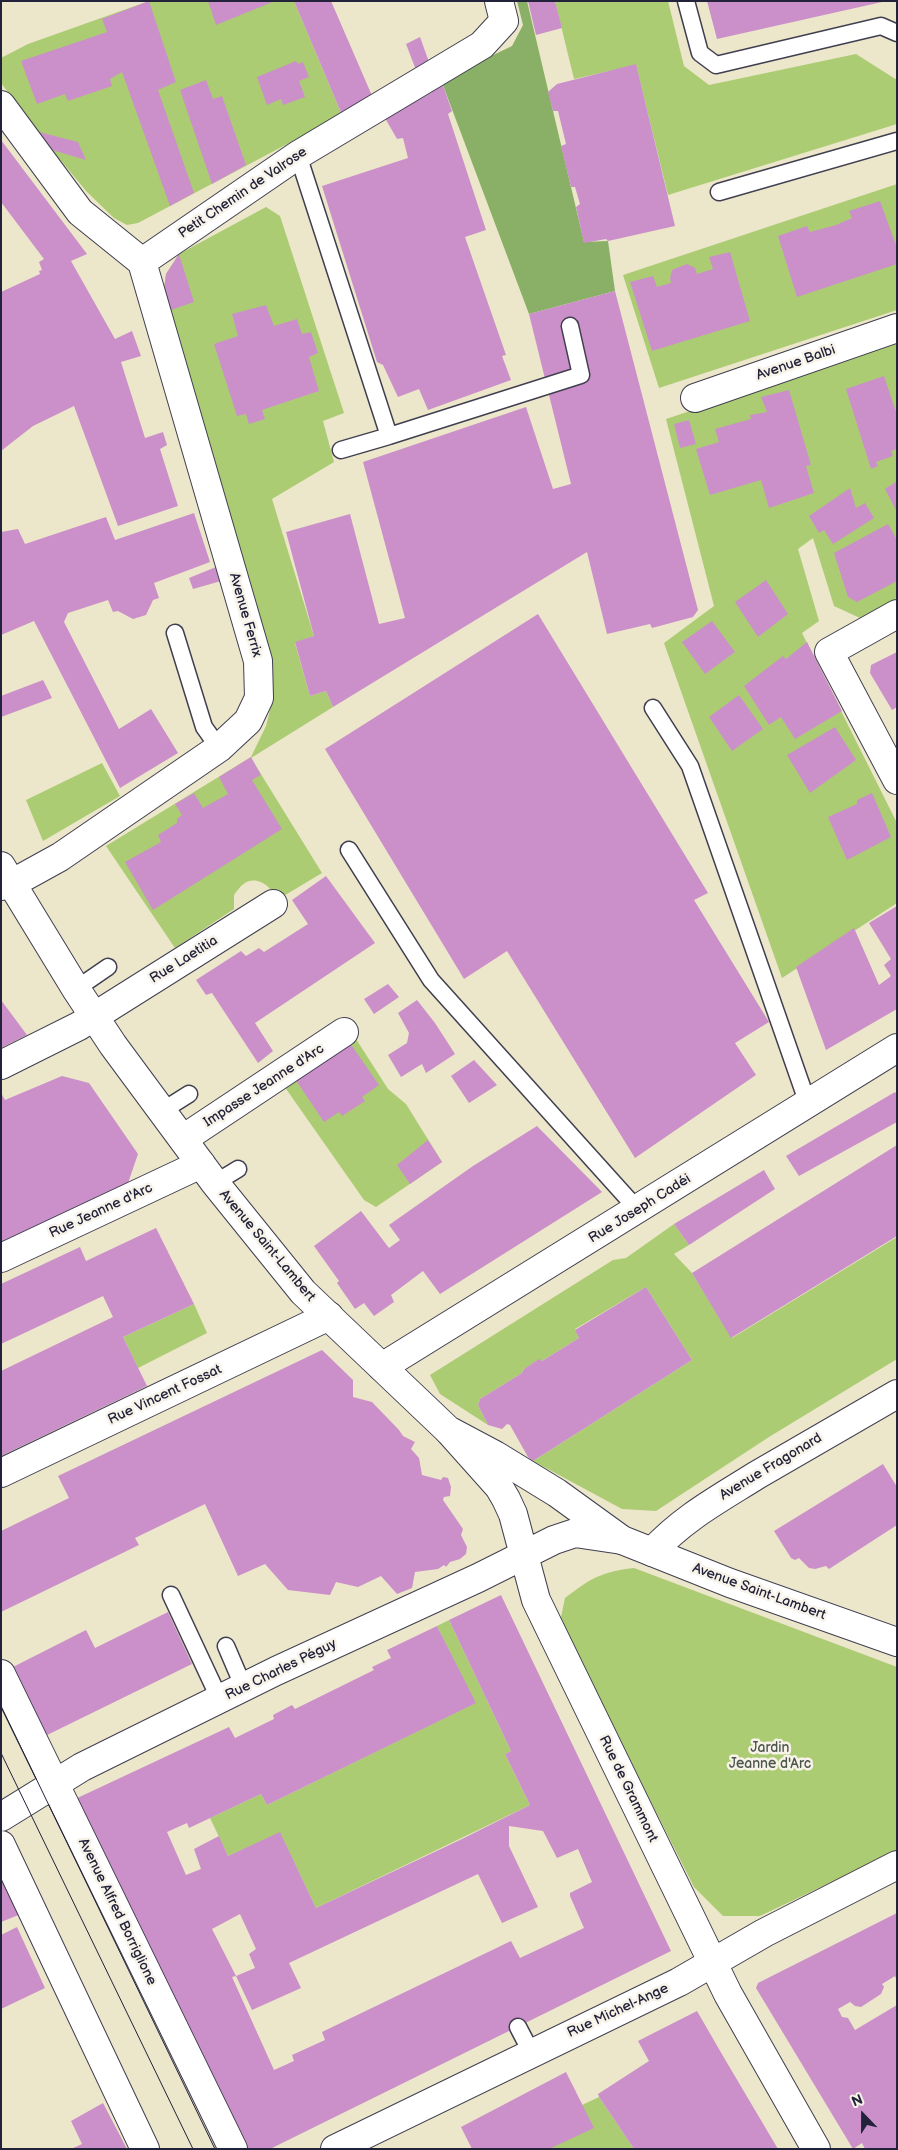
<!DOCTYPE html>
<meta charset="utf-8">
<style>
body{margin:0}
#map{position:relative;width:898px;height:2150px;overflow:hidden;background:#ece6ca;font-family:"Balsamiq Sans",sans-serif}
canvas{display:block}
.frame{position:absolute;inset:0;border:2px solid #22223b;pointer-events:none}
.north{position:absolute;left:838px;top:2090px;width:50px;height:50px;-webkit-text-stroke:4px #f7f3e8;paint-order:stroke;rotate:338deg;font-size:14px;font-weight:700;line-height:20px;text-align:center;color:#22223b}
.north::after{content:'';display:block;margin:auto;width:18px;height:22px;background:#22223b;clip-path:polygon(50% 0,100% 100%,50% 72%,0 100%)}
</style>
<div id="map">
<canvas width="898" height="2150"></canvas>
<div class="frame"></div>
<div class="north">N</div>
</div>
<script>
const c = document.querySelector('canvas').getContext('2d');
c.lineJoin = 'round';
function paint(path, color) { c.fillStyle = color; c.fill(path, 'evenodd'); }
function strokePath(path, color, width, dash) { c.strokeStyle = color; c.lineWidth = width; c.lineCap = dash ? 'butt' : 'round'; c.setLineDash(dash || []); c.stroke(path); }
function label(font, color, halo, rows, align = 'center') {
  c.font = font + ' "Balsamiq Sans",sans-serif'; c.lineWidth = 5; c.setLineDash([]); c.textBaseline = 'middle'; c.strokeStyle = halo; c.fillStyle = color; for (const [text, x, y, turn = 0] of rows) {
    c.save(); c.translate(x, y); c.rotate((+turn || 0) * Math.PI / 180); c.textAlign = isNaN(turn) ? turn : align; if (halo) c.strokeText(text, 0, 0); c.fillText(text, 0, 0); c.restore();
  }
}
const green = new Path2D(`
 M149,1H294L342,115L138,223L127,225L114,218L87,192L52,150L1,83V58L28,44Z
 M555,1H668L684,66L709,85L856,54L897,80V124L668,195L636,65L574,79Z
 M897,184V310L659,388L623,275Z
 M266,207L280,216L344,413L323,421L334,462L272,499L314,636L295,643L310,696L326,691L333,707L251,758L322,873L277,900C273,888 258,875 245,883C240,886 237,891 234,895V909L175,948L106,846L251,757L266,726L271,706L273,671L269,648L165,312L164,289L166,274L179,254Z
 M897,342V598L860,618L834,606L813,538L798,549L819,621L802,633L897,823V903L782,978L664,643L714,606L666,419Z
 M102,763L120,796L43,841L26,800Z
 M356,1039L388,1089L406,1104L442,1162L376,1207L364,1200L284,1086Z
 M674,1224L689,1245L674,1254L692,1273L732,1338L897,1237V1359L769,1437L656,1511L622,1509L533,1461L692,1360L646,1287L575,1329L579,1338L542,1361L539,1360L524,1369L522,1373L480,1399L478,1405L488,1425L440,1394L430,1375L613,1260L626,1258Z
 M194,1304L207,1333L138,1368L123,1337Z
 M634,1568L897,1667V1851L760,1916H723L694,1887L560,1622L565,1598C591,1578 601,1572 634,1568Z
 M449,1620L511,1751L505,1754L530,1805L316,1908L280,1833L228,1856L210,1818L261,1794L267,1805L475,1703L437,1626Z
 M599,2097L634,2149H549L582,2105Z`);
const forest = new Path2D(`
 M517,1H527L584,242L608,241L615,291L529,314L441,80L512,46L523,25Z`);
const building = new Path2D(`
 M149,1L176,82L158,90L194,193L170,206L122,72L110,79L112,86L68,101L65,94L37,104L21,61L107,32L102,19Z
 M208,1H275L216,25Z
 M294,1H331L373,98L342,115Z
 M528,1H555L562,28L536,35Z
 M707,1H881L882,2L717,39Z
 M420,37L429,62L416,70L406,44Z
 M296,61L298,64L303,62L309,77L299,81L305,97L283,105L281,99L267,105L257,77Z
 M636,64L675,226L608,241L606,239L584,243L576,207L580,204L575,187H571L561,146L566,144L558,111H553L548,92L557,84Z
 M206,80L213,99L222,96L246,165L212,184L180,90Z
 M441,80L452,111L448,114L486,230L465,237L506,355L502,356L511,380L428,410L419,389L398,397L383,365L377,362L322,186L408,158L403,138L397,139L385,118L431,93Z
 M39,132L78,142L86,160L52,150Z
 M1,140L87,254L71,261L115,339L132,331L141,356L121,362L145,438L163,432L167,445L160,449L178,506L118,526L74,406L33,426L1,451V292L40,274L39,271L42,270L39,262L44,259L1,202Z
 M880,201L897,248V264L797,297L778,236L807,226L810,232L836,225L852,218L849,211Z
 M730,252L750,321L652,351L630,282L653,276L657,287L671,283L670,278L672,270L687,264L695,268L697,274L713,269L709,257Z
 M179,254L194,302L165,312L164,289L166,274Z
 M615,291L698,610L693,617L652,628L650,624L607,634L587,552L333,707L326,691L310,696L295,642L314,636L286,532L350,514L379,624L405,618L363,462L526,407L553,489L571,484L529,314Z
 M266,305L274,326L297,319L302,334L311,332L318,353L309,357L319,391L262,410L265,419L249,424L246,414L237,416L214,344L238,336L232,314Z
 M884,376L897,415V449L891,451L893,456L876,462L878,466L871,469L846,389Z
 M789,390L811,465L806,466L814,493L769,508L761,480L710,495L696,449L719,442L715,429L751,419L750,415L767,412L761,397Z
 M689,420L696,444L680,448L674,424Z
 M897,481V512L885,489Z
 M850,488L856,508L865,503L874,518L833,544L824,530L819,533L809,516Z
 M194,513L210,562L154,583L159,598L153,600L146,615L133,619L118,611L113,612L108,600L68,613L64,622L119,729L151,709L178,753L120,788L34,621L1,635V532L18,529L25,544L106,517L115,540Z
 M888,524L897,540V581L857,602L848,597L834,553Z
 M216,567L221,581L193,589L189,578Z
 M766,580L788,614L758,637L735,602Z
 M538,614L708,893L694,900L769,1022L735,1043L756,1075L635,1158L507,951L464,979L325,749Z
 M712,621L735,652L705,674L682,642Z
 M807,642L842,711L795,739L781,717L769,725L744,686L783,656L786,659Z
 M897,652V707L892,710L870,673L871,665Z
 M43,680L52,698L1,717V696Z
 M739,695L763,729L732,751L709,717Z
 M835,727L856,760L810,793L787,755Z
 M251,757L261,775L252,780L282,829L153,910L125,862L161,842L158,835L177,823V819L182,815L175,804L194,793L203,808L228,794L219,777Z
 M872,793L891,837L847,860L828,817L857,804V800Z
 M326,876L375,943L255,1023L273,1051L258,1063L212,993L206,995L196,980L241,951L246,956L259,948L264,952L308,924L292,900Z
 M897,906V1009L826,1050L796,967L854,928L879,985L891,976L884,965L891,959L869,923Z
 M388,984L399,997L374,1014L364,999Z
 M1,1000L27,1035L1,1048Z
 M417,1000L435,1023L455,1054L426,1073L422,1064L401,1077L388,1055L407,1043L409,1033L398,1013Z
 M350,1043L379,1085L362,1097L365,1101L342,1116L339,1112L324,1122L295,1079Z
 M474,1060L497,1085L469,1103L451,1076Z
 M62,1076L89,1083L138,1154L128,1183L1,1242V1093L5,1100Z
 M895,1092L897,1095V1122L799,1176L786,1156Z
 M537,1126L602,1192L440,1294L423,1271L391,1295L394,1302L374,1316L364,1303L355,1309L337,1283L339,1281L314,1246L361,1211L389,1248L400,1240L389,1225L473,1166Z
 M428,1140L442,1162L410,1184L397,1165Z
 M897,1145V1236L731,1338L692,1273Z
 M764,1170L775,1189L689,1245L674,1224Z
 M156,1228L194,1304L123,1337L147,1386L1,1456V1371L113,1317L103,1296L1,1344V1284L80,1247L86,1261Z
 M646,1287L692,1360L533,1461L528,1457L510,1425L507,1424L502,1429L488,1425L478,1405L480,1399L522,1373L524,1369L539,1359L542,1361L579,1338L575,1330Z
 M322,1350L353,1380V1397L372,1402L399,1430L403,1436L415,1442L411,1449L419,1458L422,1475L441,1480L443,1477L448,1478L451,1487L450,1496L444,1497L443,1500L463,1529L461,1535L467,1547L466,1554L460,1559L450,1562L446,1567L444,1565L438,1569L415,1572L412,1588L397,1594L381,1576L358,1587L336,1582L330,1595L288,1590L265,1564L238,1576L205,1504L135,1538L139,1545L1,1612V1531L69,1498L58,1476Z
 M883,1464L897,1487V1525L829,1569L826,1566L815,1569L809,1568L799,1558L795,1560L791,1558L774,1531Z
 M501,1595L671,1951L270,2149H238L73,1800L229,1727L235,1738L274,1719L273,1715L292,1705L295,1709L374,1670L372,1667L391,1658L387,1650L437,1626L476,1703L267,1805L261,1794L189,1828L187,1823L167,1832L186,1875L201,1869L194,1849L219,1836L228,1856L280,1832L316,1908L462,1839L530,1805L505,1754L511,1751L449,1620ZM509,1826L543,1831L557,1858L578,1849L592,1882L570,1893V1896L584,1928L520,1958L511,1941L322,2032L325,2040L292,2055L294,2061L274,2070L232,1977L236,1976L212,1929L240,1914L256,1949L249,1954L255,1968L236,1976L252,2010L301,1988L289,1963L478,1874L502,1923L538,1907L509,1846Z
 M168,1612L192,1664L43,1737L9,1669L86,1630L95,1648Z
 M1,1875L26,1912L1,1922Z
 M897,1913V1981L895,1976L882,1984L884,1987L881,1994L861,2007L855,2006L850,2002L838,2009L842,2017L848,2018L855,2030L897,2005V2149H865L862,2143L853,2149L756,1988L758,1983Z
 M17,1927L45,1988L1,2009V1935Z
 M697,2011L723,2056L778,2149H634L599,2097L598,2094L649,2061L638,2041Z
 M566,2072L594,2128L549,2149H472L461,2127Z
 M103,2103L127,2149H71L82,2144L71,2121Z`);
const lane = new Path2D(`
 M686,1L700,53L716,65L881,26L897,33
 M298,155L389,436L581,375L570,326
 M719,192L897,141
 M341,450L389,436
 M175,633L204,727L219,748
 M653,708L690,766L808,1104
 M349,850L431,980L638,1210
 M76,989L108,967
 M162,1111L189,1094
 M215,1183L238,1169
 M171,1595L220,1700
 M226,1646L244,1688
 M518,2027L531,2052`);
const street = new Path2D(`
 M1,105L80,212L142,262L298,155L482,45L504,21L499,1
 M695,398L897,328
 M897,614L829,652L897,780
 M1,886L11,884L60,857L219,748L248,721L259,698L258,661L142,262
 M1,1065L79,1026L273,904
 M183,1139L344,1032
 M1,1258L201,1164
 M382,1367L897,1048
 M449,1431L499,1487L506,1499L513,1514L536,1600L728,1994L816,2149
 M1,1473L329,1316
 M652,1552C683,1518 719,1499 757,1475C803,1448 850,1421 897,1394
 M1,1674L233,2149
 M1,1817L82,1767L276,1671L478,1578L554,1540L575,1533L622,1540
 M1,1845L145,2149
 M335,2149L679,1982L764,1933L897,1865`);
const secondary = new Path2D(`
 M1,866L76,989L113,1045L215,1183L303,1292L448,1430L495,1455L557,1493L622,1540L730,1583L897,1642`);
const tram = new Path2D(`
 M1,1706L215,2149
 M1,1753L193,2149`);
const streetNames = [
 ["Petit Chemin de Valrose",243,193,-34],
 ["Avenue Balbi",796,363,-19],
 ["Avenue Ferrix",245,615,74],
 ["Rue Laetitia",184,960,-32],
 ["Impasse Jeanne d'Arc",264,1086,-33],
 ["Rue Joseph Cadéi",640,1209,-32],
 ["Rue Jeanne d'Arc",101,1211,-25],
 ["Avenue Saint-Lambert",267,1246,50],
 ["Rue Vincent Fossat",165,1395,-25],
 ["Avenue Fragonard",771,1467,-31],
 ["Avenue Saint-Lambert",759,1592,20],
 ["Rue Charles Péguy",281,1670,-26],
 ["Rue de Grammont",628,1789,64],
 ["Avenue Alfred Borriglione",117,1912,64],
 ["Rue Michel-Ange",618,2011,-25]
];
const parkNames = [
 ["Jardin",770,1748],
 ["Jeanne d'Arc",770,1764]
];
paint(green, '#accc74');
paint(forest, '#89b066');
paint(building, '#cb90c9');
strokePath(lane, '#403f50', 19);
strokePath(street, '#403f50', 30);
strokePath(secondary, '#403f50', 30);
strokePath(lane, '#fff', 16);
strokePath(street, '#fff', 28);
strokePath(secondary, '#fff', 28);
strokePath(tram, '#22223b', 1);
label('14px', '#22223b', '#f7f3e8', streetNames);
label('14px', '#4b554c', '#f7f3e8', parkNames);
</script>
